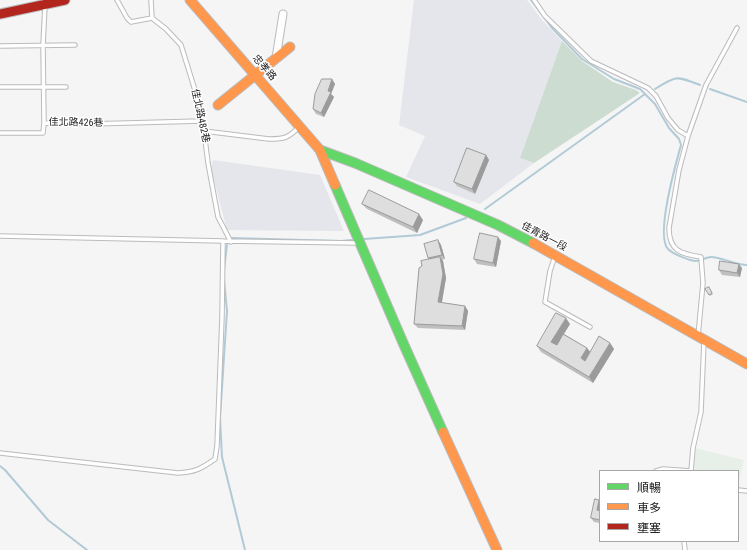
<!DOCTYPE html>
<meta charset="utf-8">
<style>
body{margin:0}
#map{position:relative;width:747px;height:550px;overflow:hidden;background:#f5f5f6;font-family:"Roboto Condensed","Noto Sans TC",sans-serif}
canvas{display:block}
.legend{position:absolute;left:599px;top:470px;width:140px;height:72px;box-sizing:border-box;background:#fff;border:1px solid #a7a7a7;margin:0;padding:5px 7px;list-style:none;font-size:12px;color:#232324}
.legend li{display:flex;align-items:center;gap:8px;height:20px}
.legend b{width:20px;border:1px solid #a7a7a7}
</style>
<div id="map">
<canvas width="747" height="550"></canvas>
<ul class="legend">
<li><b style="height:5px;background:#63d668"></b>順暢</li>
<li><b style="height:5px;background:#ff974d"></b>車多</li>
<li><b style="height:5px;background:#b3261e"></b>壅塞</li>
</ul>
</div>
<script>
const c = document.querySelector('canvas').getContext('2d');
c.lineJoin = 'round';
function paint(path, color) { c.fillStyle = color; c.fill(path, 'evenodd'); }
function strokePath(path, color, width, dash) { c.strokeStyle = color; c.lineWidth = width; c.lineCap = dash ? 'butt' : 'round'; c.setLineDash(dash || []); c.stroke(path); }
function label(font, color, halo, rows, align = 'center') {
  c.font = font + ' "Roboto Condensed","Noto Sans TC",sans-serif'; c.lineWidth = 3; c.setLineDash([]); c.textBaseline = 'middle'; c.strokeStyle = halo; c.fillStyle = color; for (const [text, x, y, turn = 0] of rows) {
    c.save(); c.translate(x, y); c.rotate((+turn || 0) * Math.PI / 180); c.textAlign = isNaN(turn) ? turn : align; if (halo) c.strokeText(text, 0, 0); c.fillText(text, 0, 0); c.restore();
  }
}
const built = new Path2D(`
 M414,0H527L542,20L562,41L520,158L534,163L480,204L406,177L425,136L399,125Z
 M213,160L320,175L344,231L227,230L211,169Z`);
const green = new Path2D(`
 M695,448L744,460L738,485V471H692Z`);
const forest = new Path2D(`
 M562,41L582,61L613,82L636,90L640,93L534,163L520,158Z`);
const stream = new Path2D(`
 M531,0L552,28L582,59L614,79L640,89L655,104L669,128L679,139L681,145C676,163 655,235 668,249C673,254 690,261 696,261C701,261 706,257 711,257C721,257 736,265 747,265
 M655,89C677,75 676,76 700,85
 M710,89L747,102
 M485,209L645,94
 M231,238L341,241L352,240
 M364,239L420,235L466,218
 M224,270L227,245
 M224,279L227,311L220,418L222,457L245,550
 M0,466L5,470L48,520L87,550`);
const lane = new Path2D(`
 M43,0L45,5L43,45L44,123L89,124L202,121
 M117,0L127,18L131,22L152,18
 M151,0L152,18L166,29L181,45L194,87L204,131L208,163L218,217L231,242
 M534,0L545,16L591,61L648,88L656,96L668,118L678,130L688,136
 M0,46L75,45
 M0,87H66
 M204,131L269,139C285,139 288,138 299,127
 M0,133H43L44,123
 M0,236L223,241
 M555,256L550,271L545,302L590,327
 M698,336L703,283L701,257C681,254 669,251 669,228L679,170L688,136L706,85L737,28
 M0,453L178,473C195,472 201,469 215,459L217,446L222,317L223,241L358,243
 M656,471L663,469L691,471
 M691,471L693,448L701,412L704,341
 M738,490L747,491
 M684,541L685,550`);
const street = new Path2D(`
 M276,58L283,14`);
const fast = new Path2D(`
 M320,150L355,163L498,225L533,243
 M335,185L404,345L443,432`);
const slow = new Path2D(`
 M190,0L320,150L335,185
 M218,105L290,47
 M533,243L747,364
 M443,432L497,550`);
const jam = new Path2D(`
 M0,14L65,0`);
const wall = new Path2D(`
 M332,79L335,84L331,94L334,97L324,117L316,114L313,109Z
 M486,155L489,160L475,194L457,186L454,182Z
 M362,204L423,220L417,233L367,209Z
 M438,240L441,245L445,259L442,260L443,261L446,278L442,303L465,306L468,311L465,330L418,328L414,324L422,266L428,259V258Z
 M501,241L496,267L477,264L474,259Z
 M742,268L740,277L722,275L719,270Z
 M709,287L713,294L710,296L705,289Z
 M570,324L564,334L587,348L590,352L610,343L614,349L593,383L541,352L537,346Z
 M600,501V523L594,522L591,518Z`);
const shadedWall = new Path2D(`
 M332,79L335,84L331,94L334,97L324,117L321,113L328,91Z
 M486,155L489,160L475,194L472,189Z
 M419,214L423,220L417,233L413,227Z
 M498,237L501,241L496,267L493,263Z
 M438,240L441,245L445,259L442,255Z
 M440,257L443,261L446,278L441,306L438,302Z
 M739,264L742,268L740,277L737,273Z
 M465,306L468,311L465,330L462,326Z
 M566,318L570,324L555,348L551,342Z
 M610,343L614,349L593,383L589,377Z
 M587,348L592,354L585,364L581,358Z
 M599,500L600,501V515L597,510Z`);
const building = new Path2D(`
 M322,79H332L328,91L331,92L321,113L313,109L315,94Z
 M467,148L486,155L472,189L454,182Z
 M369,190L419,214L413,227L362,204Z
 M480,233L498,237L493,263L474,259Z
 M438,240L442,255L428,258L424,244Z
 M440,257L443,274L438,302L465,306L462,326L414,324L419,268L422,266L421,261Z
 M720,261L739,264L737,273L719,270Z
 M709,287L712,293L709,295L705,289Z
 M556,313L566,318L551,342L557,345L563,334L587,348L581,358L585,361L599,336L610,343L589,377L537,346Z
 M595,499L599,500L597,510L600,511V520L591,518Z`);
const streetNames = [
 ["忠孝路",264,68,49],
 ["佳北路482巷",200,116,78],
 ["佳北路426巷",76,123,1],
 ["佳青路一段",544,237,28]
];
paint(built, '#e4e6eb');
paint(green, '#e6f0e8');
paint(forest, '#cddcd0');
strokePath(stream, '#b2cad6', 2);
strokePath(lane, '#bbbbbc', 5.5);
strokePath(street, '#bbbbbc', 9);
strokePath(fast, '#bbbbbc', 11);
strokePath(slow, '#bbbbbc', 11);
strokePath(jam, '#bbbbbc', 11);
strokePath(lane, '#fefefe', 3.5);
strokePath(street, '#fefefe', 7);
strokePath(fast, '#63d668', 9);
strokePath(slow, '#ff974d', 9);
strokePath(jam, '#b3261e', 9);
paint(wall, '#bfbfbf');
paint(shadedWall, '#9b9b9b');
paint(building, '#dedede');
strokePath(building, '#9b9b9b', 1);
label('10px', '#232324', '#fff', streetNames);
</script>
